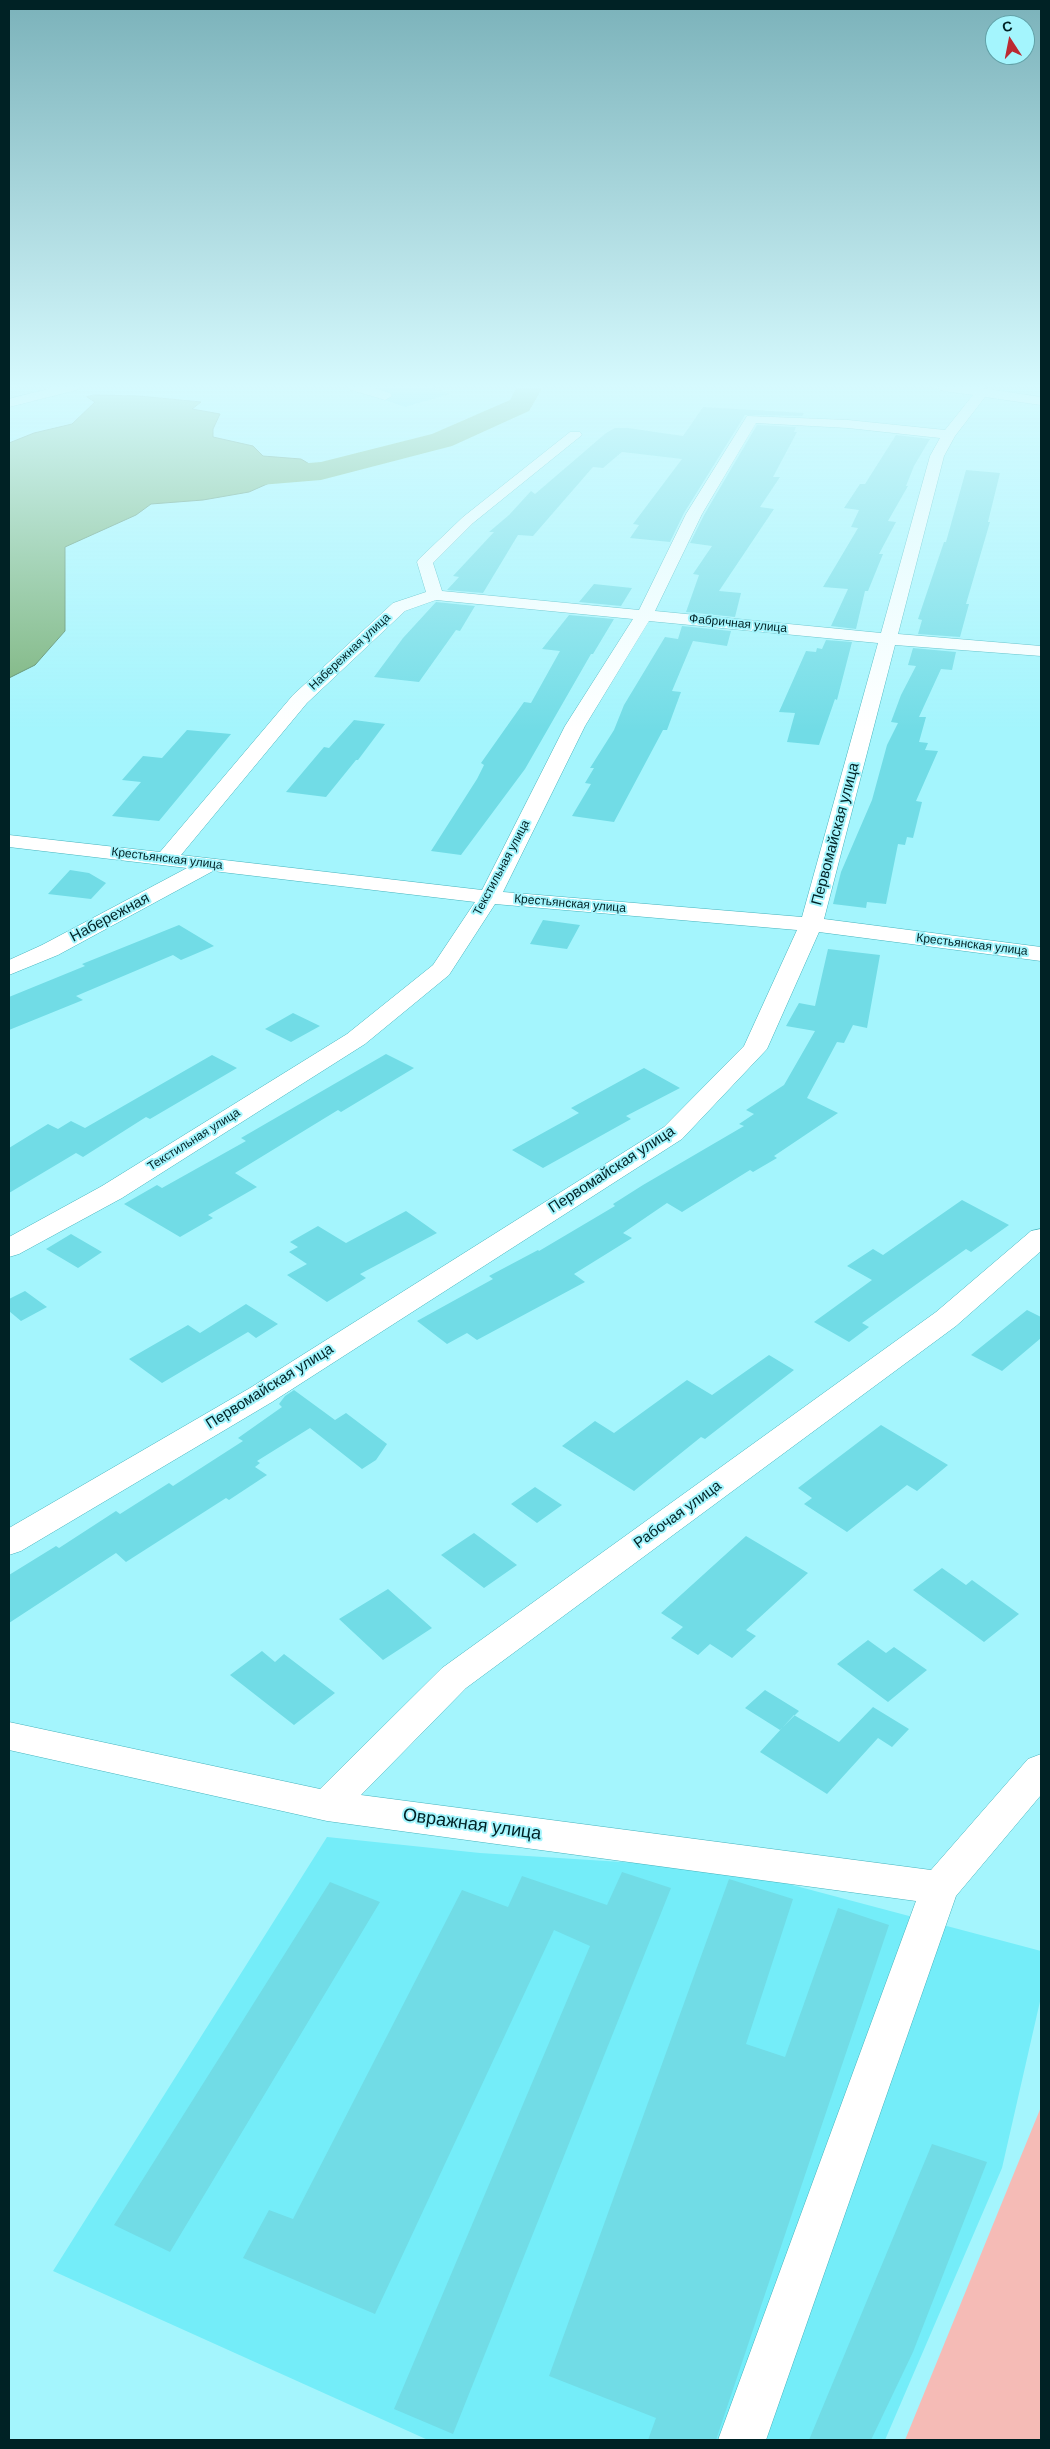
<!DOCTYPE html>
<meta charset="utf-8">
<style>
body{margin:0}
#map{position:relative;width:1050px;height:2449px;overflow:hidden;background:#a4f5fd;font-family:"DM Sans",sans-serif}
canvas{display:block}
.frame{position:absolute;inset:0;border:10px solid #002225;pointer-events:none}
.north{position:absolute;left:985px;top:15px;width:50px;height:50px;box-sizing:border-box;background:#a4f5fd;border:1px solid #62a1a7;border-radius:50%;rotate:349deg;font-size:14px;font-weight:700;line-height:20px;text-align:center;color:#002225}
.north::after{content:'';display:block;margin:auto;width:18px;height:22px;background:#bb2a32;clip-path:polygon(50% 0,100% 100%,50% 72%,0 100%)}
</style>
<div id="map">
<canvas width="1050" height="2449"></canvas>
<div class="frame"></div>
<div class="north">С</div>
</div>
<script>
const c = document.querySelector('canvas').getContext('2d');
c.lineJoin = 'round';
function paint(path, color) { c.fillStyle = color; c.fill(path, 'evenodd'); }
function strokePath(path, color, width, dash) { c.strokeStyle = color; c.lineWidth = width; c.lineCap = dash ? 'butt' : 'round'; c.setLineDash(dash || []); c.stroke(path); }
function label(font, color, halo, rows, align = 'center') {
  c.font = font + ' "DM Sans",sans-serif'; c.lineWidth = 4; c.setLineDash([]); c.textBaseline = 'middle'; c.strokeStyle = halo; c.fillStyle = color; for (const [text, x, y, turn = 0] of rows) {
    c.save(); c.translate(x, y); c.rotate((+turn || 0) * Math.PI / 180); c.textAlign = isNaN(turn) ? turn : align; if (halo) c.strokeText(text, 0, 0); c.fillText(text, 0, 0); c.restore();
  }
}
const built = new Path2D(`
 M347,387H431L450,394L405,407Z
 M327,1837L480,1853L732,1869L1041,1951V1997L1002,2168L885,2440H428L53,2271Z`);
const green = new Path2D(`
 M1041,2107V2440H905Z`);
const water = new Path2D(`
 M94,395L139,396L201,402L192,409L220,414L213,429V437L253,446L263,456L301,459L321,471L276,480L249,492L203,500L151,504L136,515L65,547V631L35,665L9,678V443L34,433L72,424L95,402L87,397Z`);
const river = new Path2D(`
 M517,387H543L529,411L452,446L321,480L248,486L238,483L234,477L238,471L248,468L321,462L432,434L510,400Z`);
const building = new Path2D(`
 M703,407L804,413L802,416L745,415L684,513L670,542L630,538L639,525L633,524L682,459L622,452L603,468L593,467L533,536L518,535L483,593L447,590L459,577L453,576L494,532H489L509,515L531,491L535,494L606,433L615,428H628L683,436Z
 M757,425L796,427L794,432H797L773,477H780L760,507L774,509L719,591L741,593L735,617L686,612L699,575L693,574L712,546L690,543L704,515Z
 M896,435L930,439L914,466L906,486H908L888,521L896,522L879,554H883L868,591H865L856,629L831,626L848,589L823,587L858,528L851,527L859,510L844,508L860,484H865Z
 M966,470L1000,473L988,522H990L966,604H969L960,637L918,634L922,620L918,619L944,542H946Z
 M594,584L632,588L621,606L579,602Z
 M436,602L475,606L460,631L456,630L419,682L374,677L403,638Z
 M569,615L614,619L593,654H591L525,769L461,855L431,851L477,779L484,765L481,763L524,702L531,703L560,651L542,649Z
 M682,626L731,631L727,646L693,641L672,691L681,692L667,730H663L614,822L572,816L591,784L585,783L594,768H590L614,730L624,705L665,637L678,639Z
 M826,640L852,642L837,700L835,699L819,745L787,742L795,713L779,712L806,651L816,652L817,648L822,649Z
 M913,648L956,652L952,670L941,669L919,717H926L919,742L928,743L925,750L938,751L916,801L922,802L913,838L907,837L905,845L898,844L886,904L867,902L866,908L833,904L841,872L872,800L887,745L898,723L891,722L901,695L916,666L908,665Z
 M354,720L385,724L358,760H356L326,797L286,792L324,747L329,748Z
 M187,730L231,734L159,821L112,816L141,782L122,780L143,756L162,758Z
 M70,870L89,873L106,883L91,899L48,894Z
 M543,920L580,925L567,949L530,944Z
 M179,925L214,946L181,960L173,955L76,996L83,1000L9,1030V997L85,966L82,964Z
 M828,949L880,955L867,1028L853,1025L844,1043L837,1042L807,1098L838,1113L774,1156L777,1158L753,1172L750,1170L682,1212L667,1203L623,1233L632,1238L574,1274L585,1282L477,1340L467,1333L447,1344L417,1321L493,1279L489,1276L538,1250L539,1251L615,1206L613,1204L643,1185L744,1126L739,1124L754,1114L746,1110L784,1085L815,1031L786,1026L799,1003L815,1006Z
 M293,1013L320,1026L291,1042L265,1029Z
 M386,1054L414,1068L341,1112L338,1110L235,1173L257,1187L208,1215L213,1218L180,1237L124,1204L157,1185L162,1188L246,1141L241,1138Z
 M212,1055L237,1068L150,1119L146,1117L83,1157L76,1153L9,1193V1148L48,1124L58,1129L71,1121L85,1128Z
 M644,1068L680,1088L626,1116L631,1119L543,1168L512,1150L579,1113L571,1108Z
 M962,1200L1009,1225L971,1252L966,1249L862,1323L869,1327L849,1342L814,1322L872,1280L847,1266L873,1249L883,1255Z
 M406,1211L437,1233L360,1274L366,1278L327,1302L287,1275L307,1264L289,1252L298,1247L290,1242L318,1226L346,1243Z
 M71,1234L102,1252L78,1268L46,1249Z
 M25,1291L47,1307L21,1321L9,1311V1299Z
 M246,1304L278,1324L256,1338L248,1332L162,1383L129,1359L188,1325L200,1333Z
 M1027,1310L1041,1317V1338L1002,1371L971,1355Z
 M769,1355L794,1370L705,1439L701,1437L634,1491L562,1446L595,1421L614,1433L687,1380L712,1395Z
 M294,1390L335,1420L346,1413L387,1444L376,1460L362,1469L310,1428L257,1461L260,1463L255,1467L267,1475L229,1500L226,1498L126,1562L116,1553L9,1623V1575L56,1546L59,1548L116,1511L120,1514L169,1483L173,1486L243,1441L238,1438L282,1407L279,1404L285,1396Z
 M881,1425L948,1465L917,1491L907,1485L847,1532L804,1504L812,1498L798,1488Z
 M535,1487L562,1505L537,1523L511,1504Z
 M474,1533L517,1565L484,1588L441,1555Z
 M746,1536L808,1573L746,1630L756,1636L732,1658L710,1644L698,1655L671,1638L683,1627L661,1613Z
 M942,1568L966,1585L972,1580L1019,1614L984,1642L913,1590Z
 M388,1589L432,1628L383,1660L339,1619Z
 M868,1640L886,1653L894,1647L927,1670L888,1702L837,1664Z
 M262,1651L275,1662L284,1654L335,1693L294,1725L230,1675Z
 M765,1690L799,1711L780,1730L745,1708Z
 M873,1707L909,1729L892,1747L878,1738L827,1794L760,1752L794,1715L839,1742Z
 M622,1872L671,1888L453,2434L394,2409L590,1946L554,1930L375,2314L243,2258L269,2210L293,2219L462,1890L508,1907L522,1876L607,1905Z
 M729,1879L793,1899L746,2044L785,2057L838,1908L889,1925L716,2440H648L656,2418L549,2376Z
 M330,1882L380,1902L170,2252L114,2225Z
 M932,2144L987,2162L913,2352L871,2440H809Z`);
const minor = new Path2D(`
 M56,387H79L77,390L9,407V399Z
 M349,387H370L390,393L392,396L385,400L351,390Z
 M936,387L982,388L1041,397V405L985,397L955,436L944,456L898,634L1041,646V656L895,645L824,919L1041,947V961L819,932L767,1049L682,1139L272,1402L21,1551L9,1555V1528L250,1388L664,1127L744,1046L797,930L495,904L449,975L365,1044L122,1198L19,1254L9,1257V1237L102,1186L347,1034L433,965L475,902L213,871L58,955L9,975V960L42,945L187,868L9,847V835L160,852L293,695L393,603L426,592L417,562L419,559L463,517L570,432H580L582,435L473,523L433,563L442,591L639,610L686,514L747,416L848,420L945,430L973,395L943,391ZM756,423L848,428L940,438L930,456L881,633L655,611L702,514ZM436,600L633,619L565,726L482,890L181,855L307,703L405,611ZM649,621L878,643L802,917L503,892L585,726Z
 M1041,1229V1251L956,1326L466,1688L361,1795L931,1870L1028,1759L1041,1754V1795L956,1896L766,2440H718L916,1901L327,1821L9,1750V1722L320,1789L442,1668L936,1312L1031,1231Z`);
const farStreetnames = [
 ["Фабричная улица",738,624,6],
 ["Набережная улица",350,652,-43],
 ["Крестьянская улица",167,859,7],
 ["Текстильная улица",502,868,-62],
 ["Крестьянская улица",570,904,5],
 ["Крестьянская улица",972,945,7],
 ["Текстильная улица",194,1140,-32]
];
const streetNames = [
 ["Первомайская улица",836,834,-75],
 ["Набережная",110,918,-28],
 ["Первомайская улица",612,1170,-33],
 ["Первомайская улица",270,1387,-32],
 ["Рабочая улица",678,1515,-36]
];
const nearStreetnames = [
 ["Овражная улица",472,1825,8]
];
paint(built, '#74edf9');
paint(green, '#f5bbb6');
paint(water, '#78b076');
strokePath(water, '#54855e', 1);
paint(river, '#78b076');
paint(building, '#71dce6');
strokePath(minor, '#45b3bd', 1);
paint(minor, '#fff');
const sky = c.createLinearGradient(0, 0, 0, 730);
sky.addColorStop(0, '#7bb2ba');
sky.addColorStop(0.53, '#d6fafe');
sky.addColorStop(1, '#d6fafe00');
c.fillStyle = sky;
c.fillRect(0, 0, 1050, 730);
label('12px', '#002225', '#a4f5fd', farStreetnames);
label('15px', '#002225', '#a4f5fd', streetNames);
label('18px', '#002225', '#a4f5fd', nearStreetnames);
</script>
